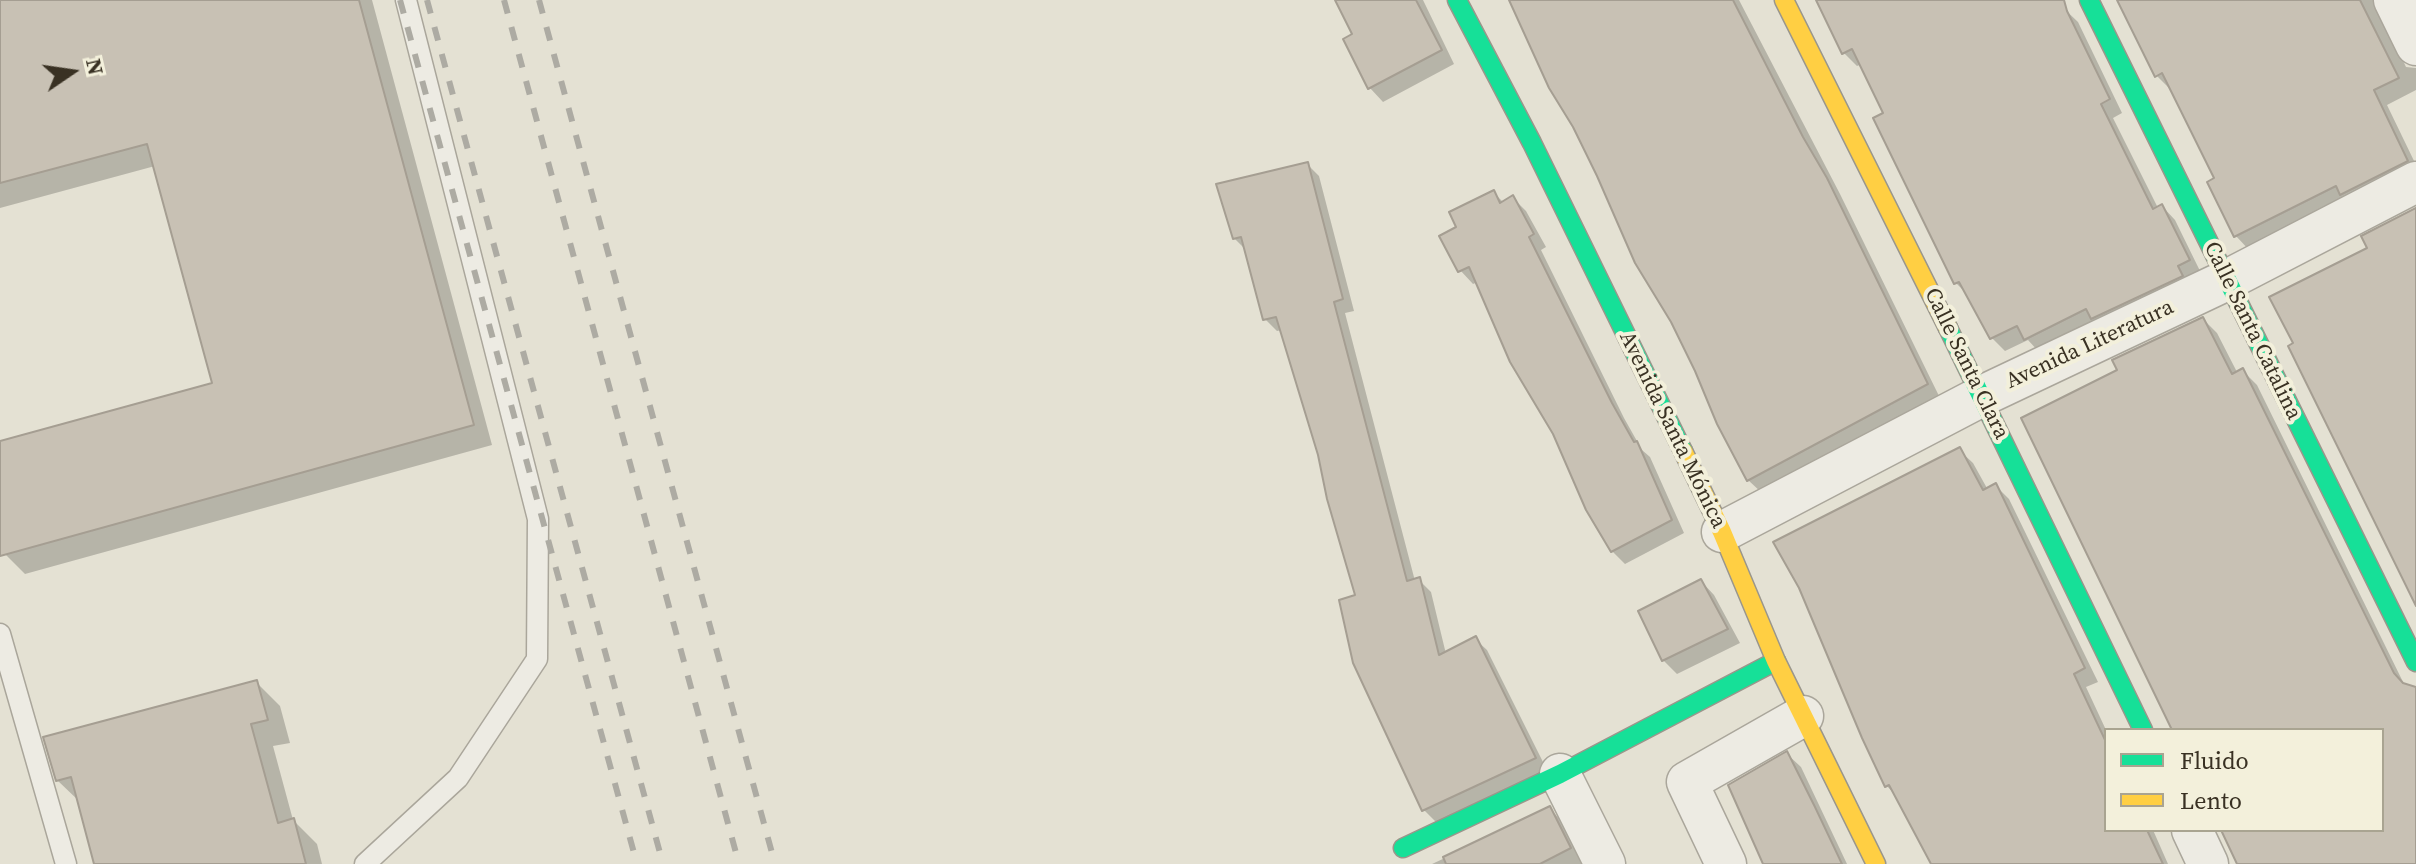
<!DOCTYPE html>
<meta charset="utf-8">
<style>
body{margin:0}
#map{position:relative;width:2416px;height:864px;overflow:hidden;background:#e4e1d3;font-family:"Source Serif 4",serif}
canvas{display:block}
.legend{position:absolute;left:2104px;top:728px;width:280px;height:104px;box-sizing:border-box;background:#f3f0db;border:2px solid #a9a491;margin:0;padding:10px 14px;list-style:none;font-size:24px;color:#393123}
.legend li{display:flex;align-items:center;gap:16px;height:40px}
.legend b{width:40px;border:2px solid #a9a491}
.north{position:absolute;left:32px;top:32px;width:80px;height:80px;-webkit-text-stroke:6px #f3f0db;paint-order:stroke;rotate:77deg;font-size:22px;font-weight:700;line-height:32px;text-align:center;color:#393123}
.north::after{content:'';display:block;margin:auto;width:28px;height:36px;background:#393123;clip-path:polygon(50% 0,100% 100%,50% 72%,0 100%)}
</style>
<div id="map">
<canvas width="2416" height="864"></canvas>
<ul class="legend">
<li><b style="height:10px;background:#16e098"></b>Fluido</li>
<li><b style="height:10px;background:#ffcf43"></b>Lento</li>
</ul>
<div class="north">N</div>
</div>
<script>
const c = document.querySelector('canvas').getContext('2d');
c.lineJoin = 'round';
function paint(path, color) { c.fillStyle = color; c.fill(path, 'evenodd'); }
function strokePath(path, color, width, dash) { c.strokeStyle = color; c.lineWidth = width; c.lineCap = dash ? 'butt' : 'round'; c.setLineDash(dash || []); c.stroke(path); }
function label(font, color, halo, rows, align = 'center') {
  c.font = font + ' "Source Serif 4",serif'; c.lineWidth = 8; c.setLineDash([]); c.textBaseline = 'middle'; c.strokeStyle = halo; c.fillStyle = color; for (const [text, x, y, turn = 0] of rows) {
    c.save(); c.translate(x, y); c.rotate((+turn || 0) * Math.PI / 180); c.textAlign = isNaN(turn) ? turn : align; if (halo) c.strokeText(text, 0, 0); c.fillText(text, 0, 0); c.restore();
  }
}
const shadow = new Path2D(`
 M0,0H372L492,445L25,574L5,554L0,534V443L214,385L155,166L0,208Z
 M1337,0H1423L1454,64L1383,102L1370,88L1355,35Z
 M1510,0H1739L1840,194L1940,398L1762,493L1748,480L1697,370Z
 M1820,0H2055L2078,22L2122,113L2113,118L2158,208L2162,206L2175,220L2201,273L2039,352L2028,340L2005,351L1992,338L1970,297L1956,283L1886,114L1862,64L1857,66L1844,53Z
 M2118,0H2390L2387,26L2406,67L2416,68V90L2387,105L2416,165L2250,251L2236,236L2209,182L2217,178L2171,90L2157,76Z
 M1307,164L1319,176L1354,311L1345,313L1415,581L1419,580L1431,592L1446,654L1475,639L1487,650L1547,770L1436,822L1424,810L1355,662L1357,597L1320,455L1282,330L1277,331L1265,319L1247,251L1234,238Z
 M1494,193L1504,203L1513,198L1526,211L1546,247L1541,250L1624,418L1642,450L1650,457L1684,533L1625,564L1612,551L1478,282L1473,284L1460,270L1458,228Z
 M2203,319L2217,333L2238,374L2243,371L2257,385L2405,686L2416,688V864H2240L2223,830H2382V730H2174L2120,371Z
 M1959,450L1973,463L1988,490L1996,486L2009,499L2098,682L2086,687L2106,730V830H2153L2168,864H1933L1896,796L1887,786Z
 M1701,581L1714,595L1740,643L1677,674L1663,660Z
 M256,682L280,706L290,743L273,746L293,820L317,844L322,864H97L80,802L57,780Z
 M1787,754L1801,767L1847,864H1765Z
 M1550,809L1561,820L1583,864H1432Z`);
const building = new Path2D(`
 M0,0H359L474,425L0,556V441L212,383L147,144L0,183Z
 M1335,0H1416L1442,50L1368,89L1343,39L1352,34Z
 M1509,0H1733L1803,137L1827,178L1928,384L1747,481L1717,424L1695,371L1671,322L1635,263L1597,176L1573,127L1549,88Z
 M1816,0H2064L2067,11L2110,99L2101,104L2153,209L2162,204L2190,260L2178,266L2183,276L2091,319L2086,309L2024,340L2017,326L1990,339L1959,282L1954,284L1873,118L1883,113L1852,49L1842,54Z
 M2117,0H2360L2399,78L2374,90L2408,161L2340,195L2336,186L2234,237L2207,182L2214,178L2162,73L2155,77Z
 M1308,162L1343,299L1334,302L1407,581L1420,577L1439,655L1476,636L1536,758L1422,811L1353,663L1339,600L1355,595L1327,499L1318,455L1276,317L1263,320L1241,237L1233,239L1216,184Z
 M1494,190L1500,203L1513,195L1534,234L1529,237L1612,403L1634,442L1637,441L1672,520L1611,552L1586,510L1553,434L1510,362L1469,267L1458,272L1439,236L1456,227L1449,212Z
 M2416,208V606L2288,346L2293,343L2269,297L2367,248L2361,236Z
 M2203,317L2232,374L2243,368L2394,673L2403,683L2416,687V864H2237L2221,830H2382V730H2172L2021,418L2117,370L2112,360Z
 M1960,447L1983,490L1996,483L2085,668L2074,674L2106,742V830H2147L2163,864H1931L1889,785L1885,787L1862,738L1799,588L1773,542Z
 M1701,579L1728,629L1662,661L1638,611Z
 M257,680L268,720L251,724L278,823L294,818L306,864H94L71,777L56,781L43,737Z
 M1787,751L1815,807L1842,864H1763L1728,785Z
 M1550,806L1571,848L1540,864H1446L1443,857Z`);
const lane = new Path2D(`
 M0,634L66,864
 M365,864L458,778L537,659L538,519L406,0`);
const street = new Path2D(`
 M2394,0L2416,45
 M1722,532L1982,396L2227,280L2416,182
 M1560,774L1605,864
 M2192,830L2208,864
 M1726,864L1687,782L1803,716`);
const fast = new Path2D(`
 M1457,0L1532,143L1683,451
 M2089,0L2416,662
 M1948,328L2143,730
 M1403,848L1560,774L1776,661`);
const slow = new Path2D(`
 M1784,0L1948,328
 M1683,451L1722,532L1776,661L1876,864`);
const rail = new Path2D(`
 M400,0L637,864
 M427,0L663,864
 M504,0L739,864
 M539,0L775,864`);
const streetNames = [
 ["Calle Santa Catalina",2252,331,64],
 ["Avenida Literatura",2090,345,-25],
 ["Calle Santa Clara",1966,364,64],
 ["Avenida Santa Mónica",1672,430,64]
];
paint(shadow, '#0003');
paint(building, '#c8c1b4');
strokePath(building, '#a59e92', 2);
strokePath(lane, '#aaa69b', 23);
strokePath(street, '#aaa69b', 43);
strokePath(fast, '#9a968b', 21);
strokePath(slow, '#9a968b', 21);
strokePath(lane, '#edebe3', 20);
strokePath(street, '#edebe3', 40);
strokePath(fast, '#16e098', 18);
strokePath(slow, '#ffcf43', 18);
strokePath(rail, '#adaba3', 6, [14, 14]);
label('22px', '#393123', '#f3f0db', streetNames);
</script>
